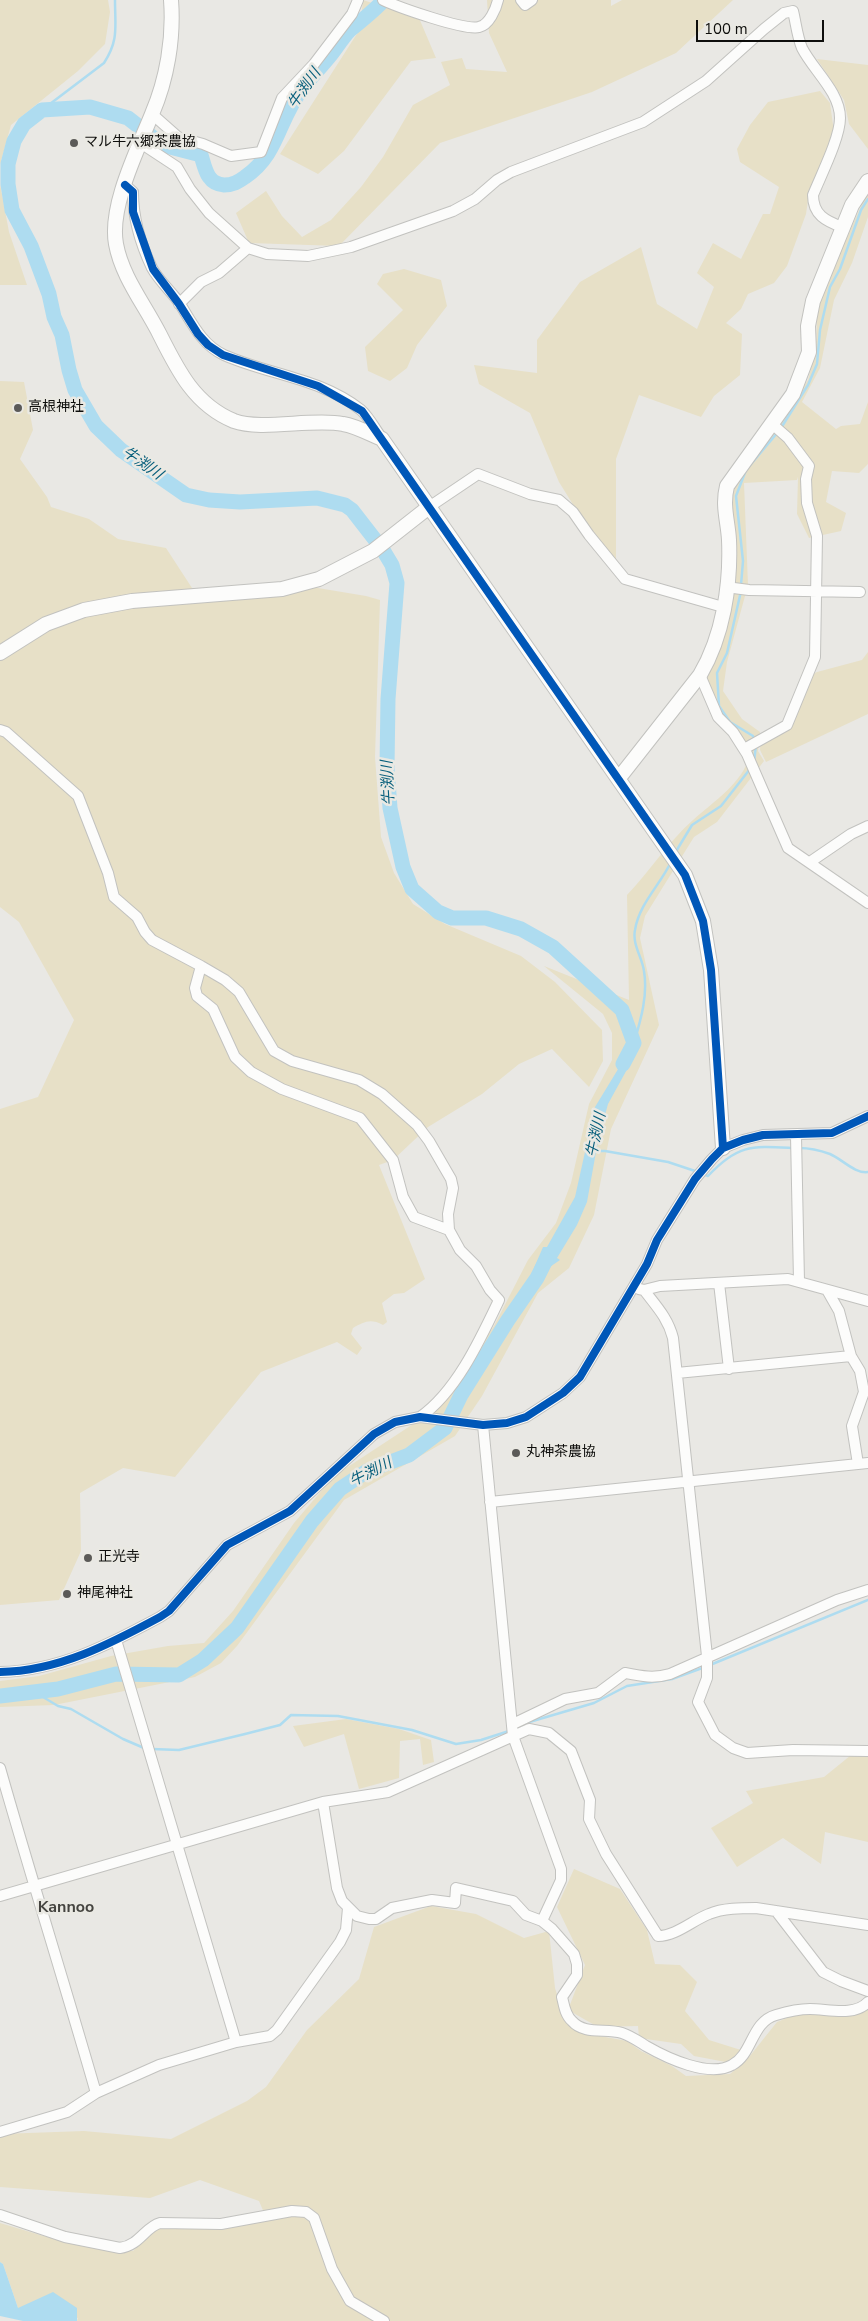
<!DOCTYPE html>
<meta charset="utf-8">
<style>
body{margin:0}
#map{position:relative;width:868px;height:2321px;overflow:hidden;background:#e9e8e4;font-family:"Nunito Sans",sans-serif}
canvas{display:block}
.scale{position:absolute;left:696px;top:20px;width:128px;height:22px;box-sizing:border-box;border:2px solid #0e0e0c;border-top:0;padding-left:6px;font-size:15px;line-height:18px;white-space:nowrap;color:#0e0e0c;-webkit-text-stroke:4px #eae9e3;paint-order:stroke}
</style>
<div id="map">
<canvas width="868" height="2321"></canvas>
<div class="scale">100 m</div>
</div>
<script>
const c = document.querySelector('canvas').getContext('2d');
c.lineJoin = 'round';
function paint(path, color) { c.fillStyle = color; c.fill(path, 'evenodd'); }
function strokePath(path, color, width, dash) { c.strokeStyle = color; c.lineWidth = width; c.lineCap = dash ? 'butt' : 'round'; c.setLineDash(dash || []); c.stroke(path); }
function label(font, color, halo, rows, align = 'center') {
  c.font = font + ' "Nunito Sans","Noto Sans JP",sans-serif'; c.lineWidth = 5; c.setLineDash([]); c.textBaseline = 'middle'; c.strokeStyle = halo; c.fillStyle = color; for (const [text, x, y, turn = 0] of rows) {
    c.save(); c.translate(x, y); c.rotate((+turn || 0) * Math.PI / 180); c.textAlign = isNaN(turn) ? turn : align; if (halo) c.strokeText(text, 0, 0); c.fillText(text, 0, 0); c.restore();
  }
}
const green = new Path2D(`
 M0,0H108L110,12L105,44L78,71L11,125L0,165Z
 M363,0L419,18L436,58L411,61L344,151L318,174L280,154L360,29Z
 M487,0H611V6L622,0H733L676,53L592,92L440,143L339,246L249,243L236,213L266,191L282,216L302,237L331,220L361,187L383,157L413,105L450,85L441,62L462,58L466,69L507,72L489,33Z
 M817,59L868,65V149L849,124L844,100Z
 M820,91L830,103L834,132L809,193L806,214L787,266L774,283L748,294L741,309L726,323L742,334L740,375L714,396L701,417L639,395L616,459V568L600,548L559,482L530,413L479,384L474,365L537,373V340L580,282L641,247L657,304L697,329L714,287L697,273L713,243L741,259L763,214H770L779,187L740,162L737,149L750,125L768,102Z
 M0,184L9,232L27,285H0Z
 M868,190V217L852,263L834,300L820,368L802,402L836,429L841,426L860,424L868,402V464L859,473L832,471L826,502L846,513L841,531L809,538L797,514L798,477L797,480L744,483L748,585L727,662L723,691L742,719L760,732L758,751L764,761L717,822L694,837L645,916L640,938L659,1025L611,1129L594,1215L569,1268L538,1293L482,1396L455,1436L344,1500L237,1646L221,1663L195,1677L54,1705L0,1707V1681L39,1676L111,1656L168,1646L204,1643L233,1611L294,1523L334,1476L436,1409L494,1326L528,1260L556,1223L571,1183L589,1104L612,1060V1033L603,1014L544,966L629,1000L627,895C650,871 668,842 693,820C714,801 742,784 750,755L719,714L705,678L722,634L730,487L787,412L808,380L816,349L817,318L822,294Z
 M404,269L441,280L447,306L417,345L407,368L390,381L368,371L365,347L403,310L377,284L383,274Z
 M0,381L24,382L33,430L20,459L47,497L51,507L89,519L118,539L166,548L192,588L269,592L300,585L366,596L380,600L375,757L381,837L394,873L413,904L445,924L521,956L555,982L602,1030L603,1061L589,1087L552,1049L519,1064L482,1094L428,1127L393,1160L379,1165L425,1279L404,1293L394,1294L382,1303L387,1322L383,1325C370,1318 364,1322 353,1328L351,1334L362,1348L357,1355L337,1342L261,1372L175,1477L123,1468L80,1493L81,1551L59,1600L0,1605V1109L38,1097L74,1020L19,922L0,907Z
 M868,652V714L766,762L760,750L761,736L784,723L799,681L817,672L862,660Z
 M346,1719L399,1729L431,1740L434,1762L423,1765L420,1739L400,1741L399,1778L359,1789L344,1734L304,1747L293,1726Z
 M868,1746V1842L825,1832L821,1864L783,1838L737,1867L711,1828L753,1803L746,1791L824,1777L856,1751Z
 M574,1869L620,1889L647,1930L655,1964L680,1965L697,1982L685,2011L709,2040L741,2050L731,2063L694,2056L681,2044L639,2038L638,2026L598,2027L568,2010L585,1965L557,1907Z
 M431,1906L476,1914L524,1938L549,1931L555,1988L564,2017L578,2032L627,2041L641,2051L672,2066L686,2076L730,2074L749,2057L777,2022L799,2013L868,2008V2321H77L78,2318L36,2308H18L3,2264L0,2262V2223L64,2242L133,2251L154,2228L265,2215L259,2201L200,2180L150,2198L0,2187V2134L84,2131L171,2139L247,2101L266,2087L307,2030L359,1979L374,1927Z`);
const water = new Path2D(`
 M634,1043L630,1064L608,1104L598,1141L587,1202L577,1225L557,1258L560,1260L541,1273L537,1278V1270L534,1268L543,1247H547L575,1197L595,1107Z
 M0,2262L3,2264L18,2308L53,2292L77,2308V2321H23L0,2316Z`);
const stream = new Path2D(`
 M42,110L104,63C119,40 115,27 115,0
 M781,428L808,385L817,364L820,330L830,287L840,269L861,210L868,199
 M741,585L743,561L736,496L746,470L778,432
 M741,591L727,653L717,673L719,706L730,722L753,736L754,740
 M754,762L756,745
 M675,853L692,825L721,806L750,769
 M634,1043C641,1019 648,995 644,971C642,957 632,944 635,930C639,904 660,885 671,862
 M799,1148C810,1148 819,1150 830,1154C842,1159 855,1174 868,1172
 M594,1151H605L668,1162L698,1172
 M703,1174L708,1176C738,1144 752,1146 793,1148
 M710,1665L868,1600
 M41,1690L43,1697L58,1706L71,1709L123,1739L144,1748
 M526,1723L594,1703L627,1686L672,1679L705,1667
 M152,1749L179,1750L245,1734L280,1725L291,1715L338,1716L412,1730L456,1744L481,1740L509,1731`);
const river = new Path2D(`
 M384,0C373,12 362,20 350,30C342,38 336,49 329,57C320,68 310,78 302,89C278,119 279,154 245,177C238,182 233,185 224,185C207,184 205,168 201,155L170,147L156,140L128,118L90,107L42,110L24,124L14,141L8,164V184L12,210L31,246L49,294L54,317L62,335L69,370L75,390L96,426L121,450L186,495L209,500L240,502L317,498L345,505L352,510L383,550L392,565L397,583L388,699L387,767L390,808L403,867L412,889L438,912L452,918H486L521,929L553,947L622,1010L634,1043L623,1064
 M0,1696L58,1689L116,1674L179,1675L203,1660L237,1628L312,1521L340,1489L367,1471L409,1455L445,1428L461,1395L508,1320L537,1278L546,1260`);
const street = new Path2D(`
 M383,0C398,7 465,31 479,27C489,25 496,9 498,0
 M521,0L525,5L532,0
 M152,114L178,137L203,144L231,156L261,152L282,98L314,64L352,14L358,0
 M139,142L177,167L190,189L209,213L248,248
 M125,185L133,192C133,217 141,245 152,268C159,281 172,292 180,304C192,323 202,345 224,355C269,375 321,378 361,410C369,417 375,429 381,437
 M179,304L201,282L219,273L248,248L267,254L308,256L351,247L453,211L475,199L497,180L511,172L643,122L706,81L764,29L784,13L793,11C796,23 797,36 802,48C813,70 840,92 840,118C840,138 821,175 813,195C813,215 826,221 842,227
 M429,507L478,474L530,494L559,500L573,512L589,535L625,579L723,607
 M726,587L749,590L860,592
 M700,675L718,717L733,732L747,754L788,848L868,903
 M0,730L6,732L78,796L108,873L114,897L137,917L145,932L152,940L201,966L195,988L197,996L213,1009L235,1057L251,1072L282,1089L360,1118L393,1160L403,1197L414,1217L449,1230L460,1250L476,1266L490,1290L499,1300C480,1340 456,1392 420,1417
 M744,749L787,725L815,657L817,536L807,503L806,479L809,466L788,438L772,424
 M810,862L851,834L868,826
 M201,966L225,980L239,992L274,1051L292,1061L359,1080L382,1094L417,1125L429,1141L451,1179L453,1188L448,1214L449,1230
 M796,1136L799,1281
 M719,1283L729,1369
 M639,1289L644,1290L660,1286L788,1279L868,1301
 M644,1290C656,1306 668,1318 673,1338L707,1656V1678L698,1702L715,1735L733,1748L747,1753L793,1750L868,1751
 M827,1290L839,1311L851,1356L860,1371L864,1392L852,1426L858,1464
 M677,1373L851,1356
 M483,1425L513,1736L561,1869V1880L542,1921
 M490,1502L868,1463
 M116,1640L236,2042
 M0,1672C59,1671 110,1644 160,1617L169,1611L227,1545L290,1511L374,1434L395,1422L420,1417L483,1425L507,1423L526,1417L563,1393L580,1377L647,1264L657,1240L695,1179L712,1159L723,1148L743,1140L763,1135L832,1133L868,1116
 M513,1724L565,1699L598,1693L625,1673C640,1676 654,1679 670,1674L837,1600L868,1590
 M0,1768C31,1877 65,1985 96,2093
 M323,1802L337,1888L342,1901L357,1916L369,1919H376L392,1908L432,1900L455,1903L456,1888L513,1901L526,1915L542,1921L552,1929L574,1954L577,1964V1975L562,1997C564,2005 565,2015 572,2021C584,2035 606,2028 622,2033C631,2036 638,2041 646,2046C667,2058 709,2078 732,2065C753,2054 751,2022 776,2015C786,2012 799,2009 810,2009C828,2009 854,2017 868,2002
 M0,1896L323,1802L388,1792L529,1729L549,1733L571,1751L590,1800L589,1819L606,1854L658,1936C676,1936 693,1920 709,1914C723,1908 742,1908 756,1908L868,1925
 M776,1911L823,1972L841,1981L868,1991
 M0,2132L67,2112L96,2093L159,2065L236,2042L270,2036L277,2030L340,1942L346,1930L348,1908
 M0,2215L65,2237L120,2248C140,2245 145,2227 160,2223L221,2224L292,2211L306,2212L314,2218L332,2269L350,2301L384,2321`);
const secondary = new Path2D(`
 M171,0C174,38 167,79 152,114C138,149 109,206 116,244C122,277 145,305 160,335C178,371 195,405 234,421C261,431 313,418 343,424C356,426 370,434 382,439L685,875L703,921L711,970L723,1148
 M0,653L46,624L84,610L132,601L282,589L319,579L373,551L429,507
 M619,778L700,675C723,636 731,585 729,540C728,521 722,506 727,486L793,394L809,352L808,326L813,301L852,205L868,181`);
const cycleway = new Path2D(`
 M125,185L133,192V212L153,269L179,304L198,334L208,345L223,355L318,386L362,411L685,875L703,921L711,970L723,1148
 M0,1672C59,1671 110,1644 160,1617L169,1611L227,1545L290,1511L374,1434L395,1422L420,1417L483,1425L507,1423L526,1417L563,1393L580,1377L647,1264L657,1240L695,1179L712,1159L723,1148L743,1140L763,1135L832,1133L868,1116`);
const markers = [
 [74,143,5,"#5b5a58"],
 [18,408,5,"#5b5a58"],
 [516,1453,5,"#5b5a58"],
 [88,1558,5,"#5b5a58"],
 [67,1594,5,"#5b5a58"]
];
const poiNames = [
 ["マル牛六郷茶農協",84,143],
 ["高根神社",28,408],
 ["丸神茶農協",526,1453],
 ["正光寺",98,1558],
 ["神尾神社",77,1594]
];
const waterNames = [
 ["牛渕川",305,89,-55],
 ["牛渕川",142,464,35],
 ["牛渕川",389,783,-93],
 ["牛渕川",597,1135,-78],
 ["牛渕川",371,1473,-27]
];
const quarterNames = [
 ["Kannoo",66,1908]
];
paint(green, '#e7e0c7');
paint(water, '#aedcf0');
strokePath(stream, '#aedcf0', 2.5);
strokePath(river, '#aedcf0', 15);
strokePath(street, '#c2c2bf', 12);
strokePath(secondary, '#c2c2bf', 16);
strokePath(street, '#fcfcfb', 10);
strokePath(secondary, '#fcfcfb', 14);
strokePath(cycleway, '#0057b8', 8);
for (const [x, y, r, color] of markers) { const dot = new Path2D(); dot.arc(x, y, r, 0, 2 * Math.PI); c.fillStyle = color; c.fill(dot); strokePath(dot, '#eae9e3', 2); }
label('14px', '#0e0e0c', '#eae9e3', poiNames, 'left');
label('italic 15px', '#085f7c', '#eae9e3', waterNames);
label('bold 16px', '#454440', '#eae9e3', quarterNames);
</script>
